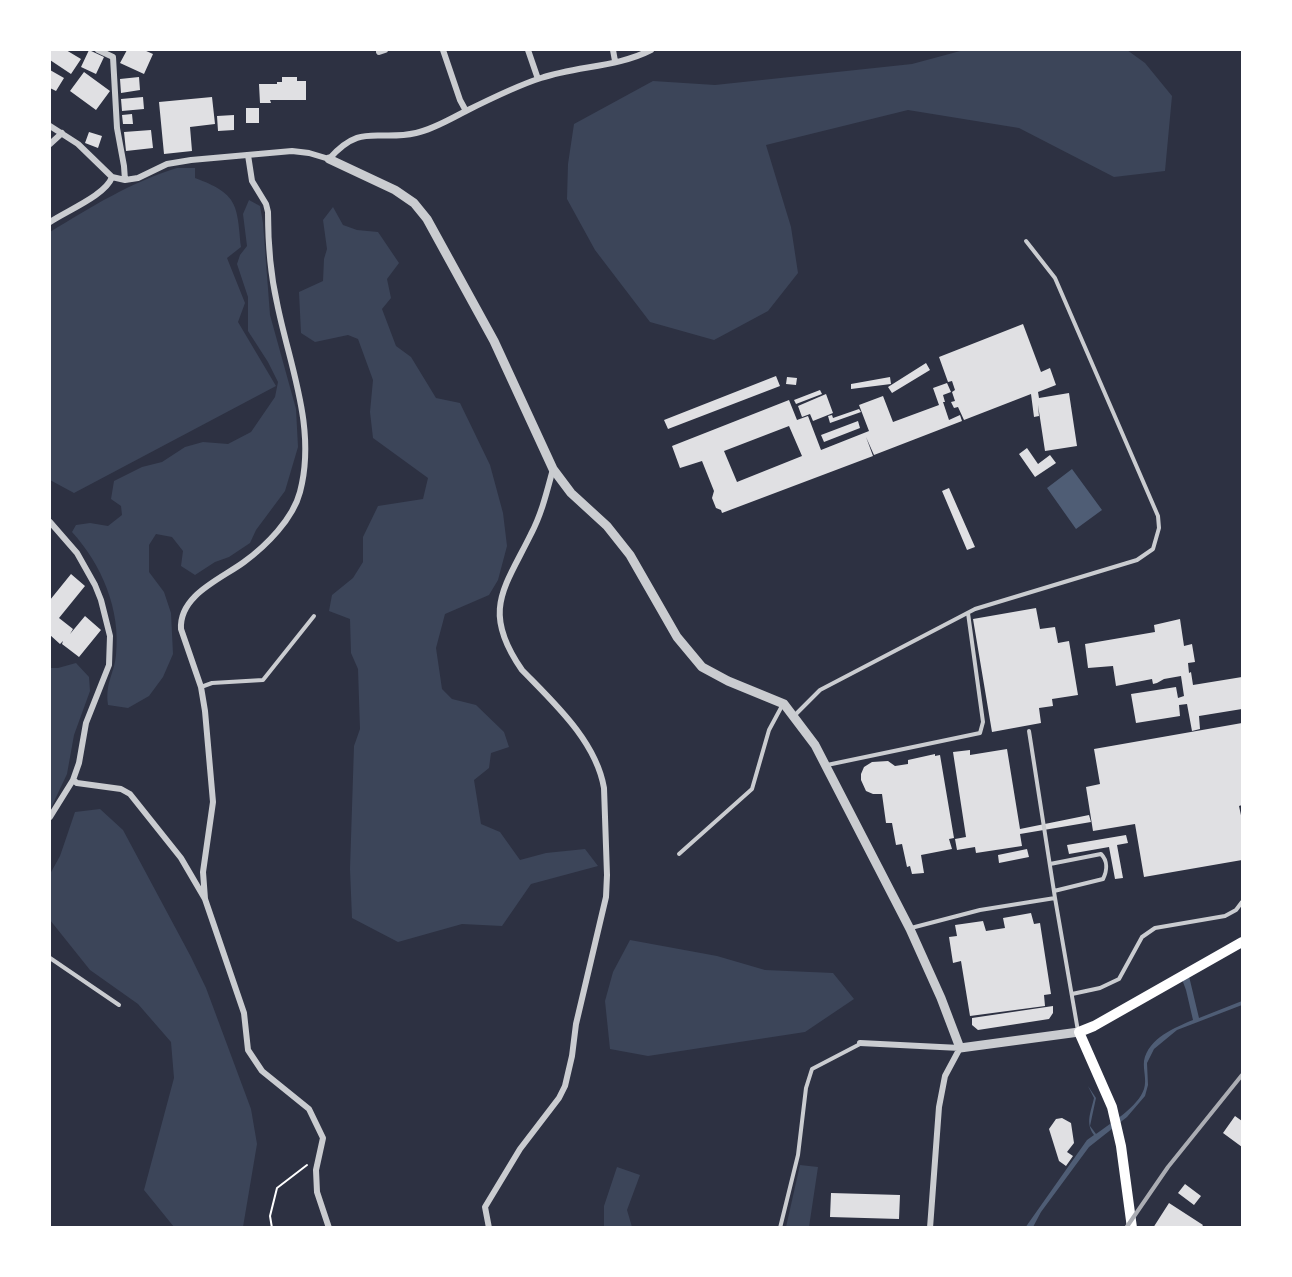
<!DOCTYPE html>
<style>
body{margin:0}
#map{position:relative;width:1292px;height:1277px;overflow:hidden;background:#2d3142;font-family:Raleway,sans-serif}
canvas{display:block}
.frame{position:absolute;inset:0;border:51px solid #fff;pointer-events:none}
</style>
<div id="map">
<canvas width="1292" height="1277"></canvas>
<div class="frame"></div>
</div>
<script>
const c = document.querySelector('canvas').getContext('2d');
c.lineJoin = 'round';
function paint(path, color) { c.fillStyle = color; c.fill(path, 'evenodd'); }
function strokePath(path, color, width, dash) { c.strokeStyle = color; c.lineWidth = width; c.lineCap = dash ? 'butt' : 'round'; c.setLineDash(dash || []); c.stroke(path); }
const green = new Path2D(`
 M964,50H1127L1145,63L1172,96L1165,171L1114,177L1019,128L908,110L766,145L791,227L798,273L768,311L714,340L650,322L595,250L567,199L568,164L574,124L653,81L715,85L912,64Z
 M177,168H195V178C238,194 237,204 241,247L227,258L245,303L238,322L276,386L74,493L50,480V232C91,207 131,182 177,168Z
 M249,200L260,206L263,223L270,315L296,409L298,447L285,491L256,530L250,543L229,557L215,562L195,575L181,566L183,551L172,537L156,534L149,545V572L164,592L171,613L173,654L163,677L149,696L128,708L108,705C105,682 114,675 116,655C121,610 102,565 72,532L76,525L90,523L108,526L122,515L121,506L111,499L114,481L142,467L162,462L185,447L203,442L228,444L251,432L275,397L278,382L268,362L248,331V297L237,264L240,255L247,246L243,214Z
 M333,207L343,225L357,230L378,232L399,263L387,279L391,298L382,309L396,346L411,357L436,398L460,403L490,465L503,513L507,546L498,580L489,595L445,614L436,648L442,689L452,699L476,705L504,732L509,747L491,753L489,768L474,780L481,824L500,832L520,860L546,853L585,849L598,866L531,884L502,926L462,924L398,942L352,918L350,869L354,746L360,729L358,669L351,653L350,619L329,611L332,595L353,578L363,562V537L378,506L423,499L428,478L373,438L370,412L373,380L358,339L348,335L315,342L301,333L299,292L323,281L324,259L327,249L323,220Z
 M76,663L89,677L90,691L74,735L67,774L50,810V668H58Z
 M100,809L123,830L191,957L206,988L251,1109L257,1144L243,1227H174L144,1190L174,1078L171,1042L138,1004L90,970L50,920V874L60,856L75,812Z
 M630,940L717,956L765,970L833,973L854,999L805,1032L648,1056L610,1049L605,1001L613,972Z
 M800,1165L818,1167L809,1227H786Z
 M617,1167L640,1175L627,1210L632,1227H604V1206Z`);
const water = new Path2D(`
 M1072,469L1102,510L1076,529L1047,488Z
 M1188,972L1199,1018L1242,1001V1005L1177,1030L1154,1049L1147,1063L1148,1085L1145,1096L1127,1117L1089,1147L1041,1212L1033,1227L1025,1228L1087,1140L1094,1135C1085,1123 1091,1112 1094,1098L1088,1086L1096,1098L1090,1126L1096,1134C1111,1123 1138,1107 1144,1089C1147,1080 1143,1070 1144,1061C1148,1038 1176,1027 1193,1020L1186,990L1180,974Z`);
const building = new Path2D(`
 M50,50H66L81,59L71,74L50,60Z
 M89,50L104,57L96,74L81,67Z
 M127,50H144L153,54L144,74L120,63Z
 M50,70L64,78L56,91L50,88Z
 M84,72L110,91L96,110L70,91Z
 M139,77L140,90L121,93L120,79Z
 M282,77H297V81H306V100H270L271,103H260L259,84H277V82H282Z
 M143,97L144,109L122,111L121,99Z
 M212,97L215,124L190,127L192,151L164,154L159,102Z
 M246,108H259V123H246Z
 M132,114L133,124H123L122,115Z
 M234,115V130L218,131L217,116Z
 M151,130L153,148L126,151L124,132Z
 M89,132L102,136L98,148L85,143Z
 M1023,324L1041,372L1050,368L1056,385L1038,392L1039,398L1069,393L1077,446L1045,451L1038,405L1039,416L1034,417L1031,394L964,420L958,407L954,408L951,402L955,401L952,392L955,390L952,381L948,382L939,357Z
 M926,363L930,370L892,393L888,387Z
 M776,376L780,386L668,429L664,420Z
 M787,377L797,378L796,385L786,384Z
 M890,377L891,384L851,389V384Z
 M947,383L951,392L943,395L945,402H943L949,420L960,415L962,421L874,455L866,437L873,456L722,513L721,510L716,508L712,498L714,491L702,461L680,468L672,446L789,400L797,420L808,416L821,450L869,431L859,405L883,396L893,422L939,405L933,388ZM789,426L802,456L737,482L724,451Z
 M820,390L822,394L796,404L794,400Z
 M826,394L833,413L813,421L810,414L802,417L798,406Z
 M859,409L861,412L830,423L828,416L832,415L833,418Z
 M858,421L860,428L824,442L821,435Z
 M1027,448L1038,464L1050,455L1056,463L1035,477L1019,454Z
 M949,488L975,547L967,550L942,491Z
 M71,574L85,586L59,618L73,629L70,634L85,616L101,630L79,657L62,644L63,641L60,644L50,635V600Z
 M1036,608L1040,629L1055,627L1058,643L1069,641L1078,695L1052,699L1053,706L1039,708L1041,723L992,732L973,619Z
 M1180,619L1184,646L1192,644L1195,662L1188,663L1189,673L1191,672L1193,685L1242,677V709L1199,716L1200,729L1192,731L1187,704L1179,705L1180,716L1136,723L1131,694L1176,687L1178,698L1184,696L1181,676L1164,679L1157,683L1153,684L1152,679L1116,686L1113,666L1088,668L1085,644L1155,632L1154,625Z
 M1242,723V805L1239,806L1242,820V860L1144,877L1135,824L1093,831L1086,787L1100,784L1094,749Z
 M1007,749L1020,829L1089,815L1091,822L1020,834L1022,846L976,853L975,847L957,850L955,839L966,837L953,752L970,750V755Z
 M935,754V756L940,755L954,838L949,839L952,849L921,855L924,873L912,874L910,866L907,867L902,844L896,845L892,823H886L882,794H873L866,791L861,780V774L864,767L872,762L888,761L895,766L908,764V760Z
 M1126,835L1128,843L1117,845L1123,878L1115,879L1109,847L1069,854L1067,845Z
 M1027,849L1029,857L999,863L998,855Z
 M1031,913L1034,924L1040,923L1051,994L1044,995L1045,1006L970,1016L961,961L953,963L949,937L957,936L955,925L983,921L986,931L1005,928L1003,918Z
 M1053,1006V1013L1049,1019L978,1030L972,1025V1018Z
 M1235,1116L1242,1121V1147L1223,1133Z
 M1062,1118L1071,1123L1074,1143L1067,1152L1073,1156L1066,1166L1059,1161L1049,1129L1056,1119Z
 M1185,1184L1201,1196L1194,1205L1178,1193Z
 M831,1193L900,1195L899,1219L830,1217Z
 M1169,1203L1203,1225L1201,1228H1153Z`);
const path = new Path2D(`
 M272,1228L270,1216L277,1188L307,1165`);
const service = new Path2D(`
 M201,687L212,683L263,680L314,616
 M794,716L820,690L975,609L1137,560L1153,549L1159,528L1158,516L1055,278L1026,241
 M1029,731L1055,898L1078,1031
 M827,765L980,733L983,722L968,613
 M679,854L752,789L769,730L783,704
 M1050,864L1101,854C1108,861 1107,871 1103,879L1054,891
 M911,928L980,910L1055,898
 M50,958L119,1005
 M1072,994L1100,988L1119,979L1142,937L1155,928L1225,916L1236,910L1242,902
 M780,1228L798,1155L806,1088L812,1069L860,1044`);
const minor = new Path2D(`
 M98,50L113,57L117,128L124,166L125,180
 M443,50L460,100L466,111
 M528,50L538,79
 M613,50L615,61
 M379,52L385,50
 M50,126L78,144L112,177L125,180L138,178L167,164L191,160L292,151L309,153L329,159C362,122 376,142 416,133C434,129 450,119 466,111C490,99 516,86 541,78C577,66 618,67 651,50
 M50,144L62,133
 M50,222C66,211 106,195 112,177
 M50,522L77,553L95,585L101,600L110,636L109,665L86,723L79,763L73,780L50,817
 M73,780L77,783L121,789L130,794L181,858L205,899L244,1013L248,1050L262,1071L309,1109L323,1138L316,1170L317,1192L329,1228
 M205,899L203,872L213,802L205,711L201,687L181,629C179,595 221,579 244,562C266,546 293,519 300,492C317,428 289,364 277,303C270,272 268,243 268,212L266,204L252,181L248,155
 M860,1043L960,1048L945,1076L939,1107L930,1228
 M489,1228L485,1207L520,1149L559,1098L565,1086L572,1056L576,1024L606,897L607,875L604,788C596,741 554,703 522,670C481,611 504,589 531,534C542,513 547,491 553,469`);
const tertiary = new Path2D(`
 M329,159L395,190L414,203L427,219L494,341L553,469L571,493L607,526L630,555L677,637L702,667L728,681L784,704L815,745L910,929L941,998L960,1048L1079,1032`);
const secondary = new Path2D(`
 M1132,1228L1121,1146L1112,1107L1079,1032L1094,1026L1242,942`);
const rail = new Path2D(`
 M1126,1228L1168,1167L1242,1075`);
paint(green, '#3c4559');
paint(water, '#4f5d75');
paint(building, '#e0e0e3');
strokePath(path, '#fff', 2);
strokePath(service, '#caccd0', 4);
strokePath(minor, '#caccd0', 6);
strokePath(tertiary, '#caccd0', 9);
strokePath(secondary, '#fff', 10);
strokePath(rail, '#abadb3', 4);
</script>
